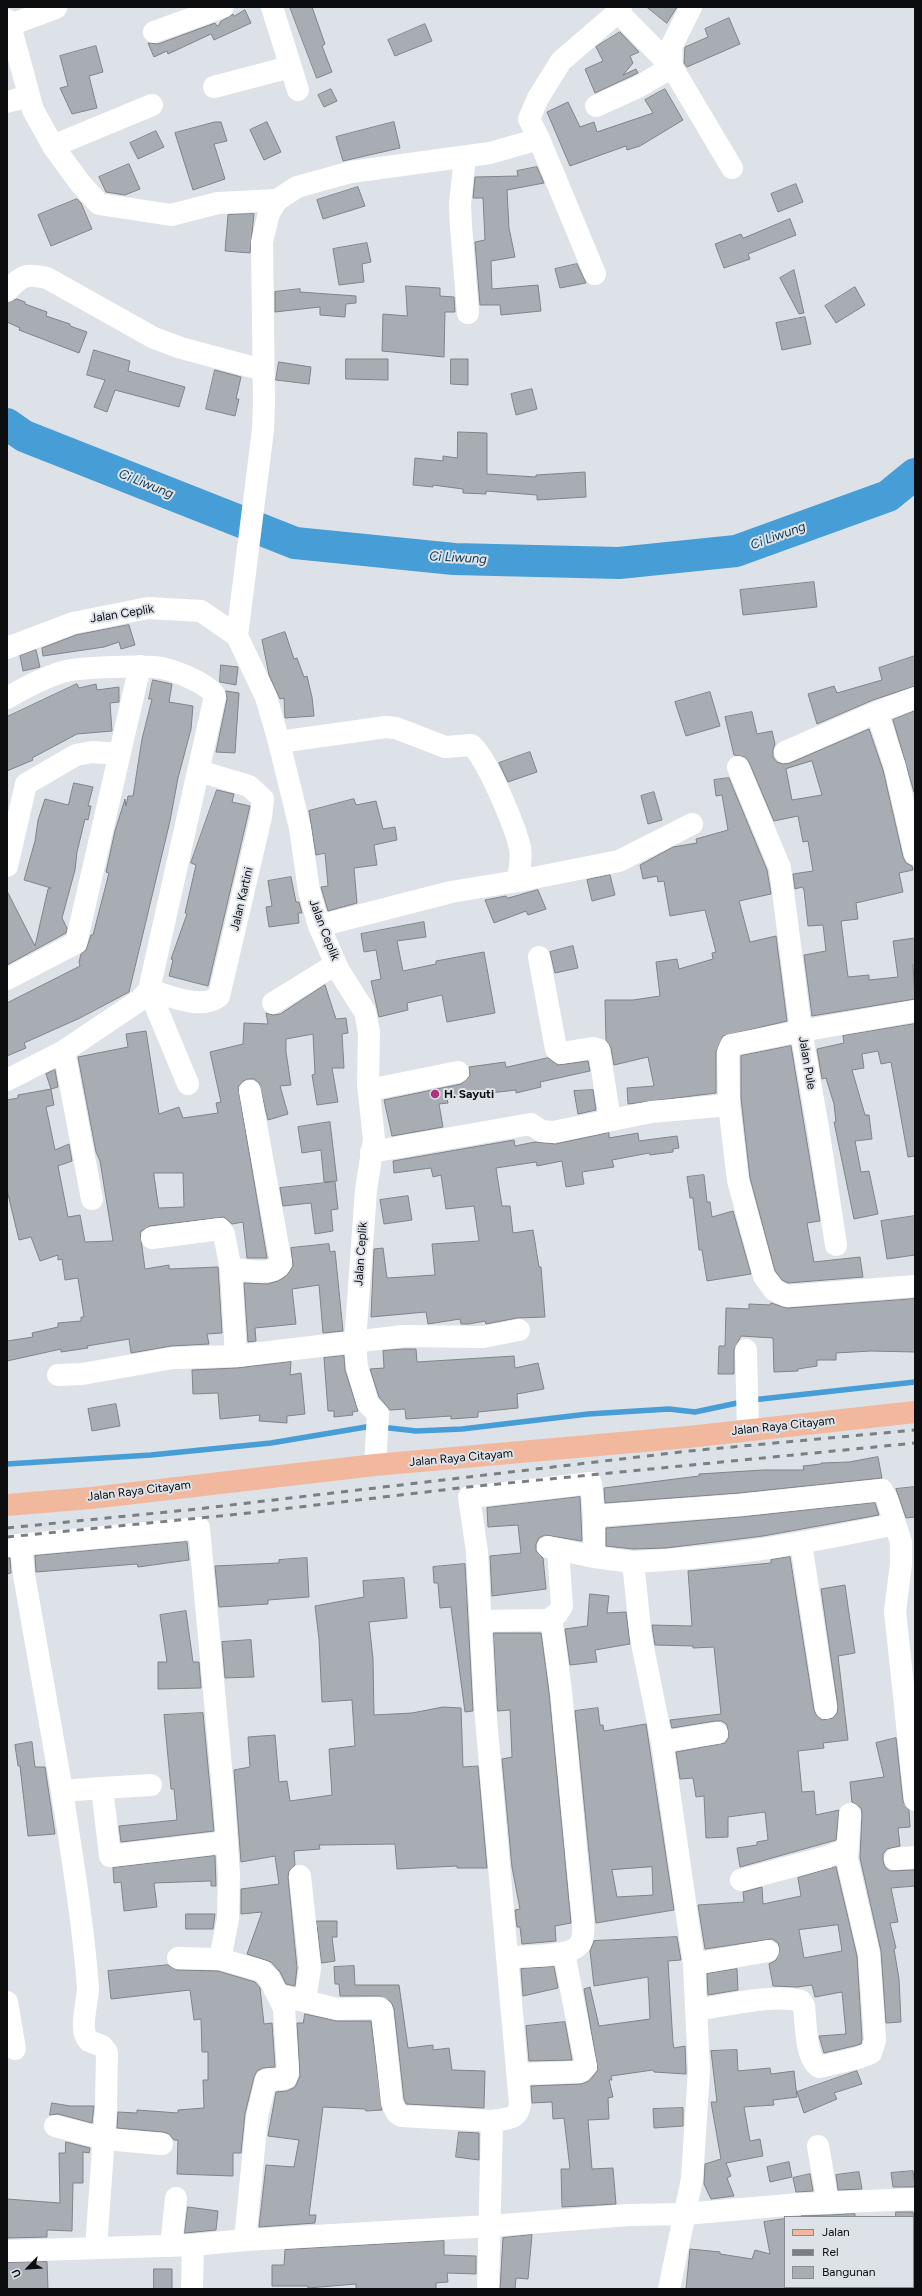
<!DOCTYPE html>
<style>
body{margin:0}
#map{position:relative;width:922px;height:2296px;overflow:hidden;background:#dde2e8;font-family:Figtree,sans-serif}
canvas{display:block}
.frame{position:absolute;inset:0;border:8px solid #0b0d0f;pointer-events:none}
.legend{position:absolute;left:784px;top:2216px;width:130px;height:72px;box-sizing:border-box;background:#dde2e8;border:1px solid #898d91;margin:0;padding:5px 7px;list-style:none;font-size:12px;color:#0b0d0f}
.legend li{display:flex;align-items:center;gap:8px;height:20px}
.legend b{width:20px;border:1px solid #898d91}
.north{position:absolute;left:8px;top:2248px;width:40px;height:40px;-webkit-text-stroke:3px #dde2e8;paint-order:stroke;rotate:245deg;font-size:11px;font-weight:700;line-height:16px;text-align:center;color:#0b0d0f}
.north::after{content:'';display:block;margin:auto;width:14px;height:18px;background:#0b0d0f;clip-path:polygon(50% 0,100% 100%,50% 72%,0 100%)}
</style>
<div id="map">
<canvas width="922" height="2296"></canvas>
<div class="frame"></div>
<ul class="legend">
<li><b style="height:5px;background:#f1b89e"></b>Jalan</li>
<li><b style="height:5px;background:#7b7e83"></b>Rel</li>
<li><b style="height:11px;background:#a8adb3"></b>Bangunan</li>
</ul>
<div class="north">U</div>
</div>
<script>
const c = document.querySelector('canvas').getContext('2d');
c.lineJoin = 'round';
function strokePath(path, color, width, dash) { c.strokeStyle = color; c.lineWidth = width; c.lineCap = dash ? 'butt' : 'round'; c.setLineDash(dash || []); c.stroke(path); }
function paint(path, color) { c.fillStyle = color; c.fill(path, 'evenodd'); }
function label(font, color, halo, rows, align = 'center') {
  c.font = font + ' Figtree,sans-serif'; c.lineWidth = 4; c.setLineDash([]); c.textBaseline = 'middle'; c.strokeStyle = halo; c.fillStyle = color; for (const [text, x, y, turn = 0] of rows) {
    c.save(); c.translate(x, y); c.rotate((+turn || 0) * Math.PI / 180); c.textAlign = isNaN(turn) ? turn : align; if (halo) c.strokeText(text, 0, 0); c.fillText(text, 0, 0); c.restore();
  }
}
const stream = new Path2D(`
 M752,1400L915,1382
 M381,1427L416,1431L462,1429L588,1414L669,1409L695,1412L742,1402
 M7,1464L151,1455L271,1443L372,1426`);
const river = new Path2D(`
 M7,424L24,436L295,543L454,559L619,563L736,551L888,496L915,474`);
const building = new Path2D(`
 M290,7H312L325,44L322,46L332,72L317,78Z
 M647,7H677L667,23Z
 M245,10L251,23L214,40L211,34L168,54L167,51L154,57L148,43L158,44L215,23L217,26L220,24V22L233,14L234,16Z
 M729,18L740,44L687,67L684,63L685,47L708,37L705,29Z
 M425,24L432,41L395,56L388,40Z
 M620,32L639,52L630,56L633,63L623,75L636,69L638,73L595,93L585,69L603,61L596,47Z
 M96,46L103,72L89,76L97,108L72,114L60,88L68,86L60,56Z
 M331,89L337,101L324,107L318,95Z
 M665,89L683,120L640,146L627,150L626,146L570,166L547,112L568,102L580,127L594,122L597,132L653,113L645,100Z
 M215,122H221L227,141L214,144L225,179L193,190L175,133Z
 M267,122L281,152L264,160L250,130Z
 M394,122L400,148L343,161L336,137Z
 M156,131L164,147L138,159L130,143Z
 M129,164L140,189L125,195L106,192L99,177Z
 M537,167L544,183L507,190L509,228L515,257L491,261L492,289L538,285L541,311L501,315L500,305H480L475,242L485,240L483,198H473L475,177L518,176L517,171Z
 M796,184L803,202L778,212L771,194Z
 M358,187L365,206L323,219L317,200Z
 M77,199L81,203L92,229L51,246L38,215Z
 M254,214L250,253L225,251L228,215Z
 M790,219L796,235L748,254L750,259L724,268L715,244L741,234L743,238Z
 M367,243L371,262L362,264L364,282L339,285L333,249Z
 M577,264L586,283L560,288L555,269Z
 M794,270L804,313L799,314L780,278Z
 M406,286L440,288V296L454,297L455,312H445L444,357L382,351L383,314L407,316Z
 M855,287L865,305L836,323L825,306Z
 M300,289V292L356,296V303L346,304L345,317L320,315V307L275,312V292Z
 M17,299L25,302V304L47,312L46,316L70,324V326L87,332L79,353L19,330L20,328L7,322V303Z
 M805,317L811,344L782,350L776,323Z
 M94,350L130,361L128,371L185,387L179,407L115,390L107,412L94,407L105,380L87,375Z
 M346,359H388V380L346,379Z
 M451,359H468V385L451,384Z
 M279,362L311,367L309,384L276,380Z
 M215,370L241,377L236,399H239L235,416L206,409Z
 M532,389L537,409L516,415L511,394Z
 M458,432L487,433V474L536,477V475L585,472L586,497L537,500V495L486,491V494L463,493V489L433,485V487L413,485L415,458L443,461V456L457,458Z
 M814,582L817,607L743,615L740,590Z
 M129,625L135,645L121,649L119,642L104,647L43,656L42,648L76,635Z
 M285,632L294,659L297,658L304,677L307,676L312,697L314,716L285,718L284,698L280,699L269,675L262,640Z
 M36,650L40,667L23,671L20,656Z
 M915,656V686L873,700L817,724L808,694L834,686L837,693L882,680L879,668Z
 M221,665L238,667L236,685L220,682Z
 M153,680L172,684L169,702L193,706L191,729L178,778L170,821L129,992L80,1018L24,1043L26,1048L7,1056V1003L80,966L79,962L81,954L86,950L91,935H93L109,873L106,872L115,831L125,799L126,806L128,796H133L142,739L152,699H149Z
 M77,684L79,688L96,684L97,690L119,687V702L110,703L112,731L77,734L32,758L33,760L7,771V717Z
 M226,691L239,693L235,753L216,752L227,699Z
 M710,692L720,726L686,736L675,702Z
 M915,711V792H914L893,720Z
 M752,712L757,734L772,731L775,744L773,750V757L777,762L783,764L790,763L869,729L883,770L903,857L906,863L912,866L913,870L899,873L903,892L856,903L858,919L841,921L848,977L869,975V980L898,977L893,941L915,938V965H913L915,999L812,1016L804,955L826,951L823,925L808,926L804,890L802,887L795,889L793,874L813,871L808,841L803,842L798,816L774,821L749,762L745,757L734,755L725,717ZM812,761L822,795L792,800L786,769Z
 M530,752L537,772L508,782L499,763Z
 M729,778L767,870L771,894L739,901L750,942L776,936L787,1021L723,1036L716,1052V1093L628,1104L627,1088L654,1086L648,1057L614,1065L611,1048L606,1040L605,1000H633L660,996L656,962L677,959L679,969L713,959L712,953L716,952L705,910L670,916L664,881L658,882L657,876L643,879L640,865L673,847L697,843L696,839L728,830L722,795L716,796L714,780Z
 M74,783L93,787L88,806H91L88,820L85,819L77,852L75,870L62,918L67,928L66,933L7,965V891L35,946L48,889L51,888L24,880L35,841L38,820L45,799L68,805Z
 M217,790L234,794L232,802L250,806L208,986L169,976L173,960L171,959L187,914L185,913L196,865L191,863Z
 M654,792L662,820L648,824L641,796Z
 M354,799L356,805L376,801L383,829L395,827L397,840L374,845L377,865L354,868L357,903L328,911L321,887L328,886L325,853L316,855L309,811Z
 M610,875L615,895L592,901L587,880Z
 M291,877L296,902H299L302,913H298L299,923L269,927L266,907L272,906L268,881Z
 M538,890L546,909L528,915L526,911L494,923L485,900L506,896L507,898Z
 M424,922L426,937L397,941L403,971L436,964V961L484,952L495,1013L447,1022L442,995L407,1003L408,1010L379,1017L371,981L381,979L376,950L364,952L361,934Z
 M573,946L578,968L555,973L550,952Z
 M325,985L336,1019L346,1018L348,1033L342,1034L344,1068H332L338,1102L317,1105L312,1075L315,1074L313,1034L286,1039V1052L291,1085L280,1086L288,1114L268,1120L259,1083L254,1079H247L242,1082L238,1087L267,1258H247L243,1222L232,1224L224,1217L150,1226L140,1232L145,1269L169,1265V1269L218,1267L222,1333L207,1334L209,1344L171,1346L131,1353L129,1339L87,1346L88,1348L61,1352V1349L7,1361V1341L33,1337L32,1333L58,1327V1323L81,1321V1317H84L78,1278L65,1280L62,1259L58,1260V1255L40,1261L31,1237L19,1240L7,1190V1100L18,1098V1095L51,1089L54,1105L46,1107L55,1150L69,1144L72,1161L58,1166L68,1217L80,1215L85,1242L113,1241L100,1161L96,1152L78,1057L128,1047L126,1034L146,1031L159,1114L179,1107L183,1118L218,1113L216,1103L221,1102L210,1052L243,1044L244,1023L268,1024L266,1013L273,1015L280,1014ZM154,1173H183L184,1207L159,1208Z
 M915,1024V1156L908,1157L891,1062L881,1064L878,1051L862,1054L864,1068L852,1070L865,1115H869L872,1139L855,1141L861,1172L869,1171L878,1214L854,1219L834,1122H836L834,1104L826,1078L822,1079L817,1049L844,1043L843,1036Z
 M791,1046L820,1221L807,1223L814,1262L860,1257L863,1277L788,1283L782,1280L775,1271L750,1178L741,1098V1056Z
 M548,1058L558,1065L588,1061L590,1071L540,1082L541,1087L516,1093V1090L447,1098L448,1103L439,1104L443,1127L392,1136L384,1100L461,1084L470,1076L469,1067L505,1062L506,1067Z
 M55,1070L58,1087L51,1089L46,1074Z
 M593,1090L596,1110L578,1114L574,1091Z
 M330,1122L337,1181L324,1182L321,1150L302,1153L298,1127Z
 M609,1133V1138L638,1133L639,1141L677,1136L679,1148L673,1149V1152L650,1155L649,1153L612,1160L614,1167L582,1172L584,1184L566,1187L562,1161L537,1166L536,1162L496,1168L502,1206H510L513,1233L533,1230L539,1267H541L545,1317L517,1318L486,1324L485,1321L469,1324H461L460,1319L428,1324L426,1312L371,1317L374,1249L383,1248L387,1278L435,1275L432,1244L479,1241L474,1206L446,1209L441,1175L433,1177L431,1168L394,1173L393,1161L514,1140L515,1146L535,1142L555,1144Z
 M704,1175L707,1202H710L712,1217L733,1211L751,1274L707,1281L702,1250H699L693,1198H690L687,1177Z
 M335,1182L338,1209L331,1210L333,1231L315,1234L311,1203L283,1206L280,1188Z
 M408,1196L412,1220L384,1224L380,1200Z
 M915,1216V1255L887,1259L881,1221Z
 M329,1244L330,1252L335,1251L343,1331L323,1333L319,1285L292,1289L296,1324L255,1328L256,1341L248,1342L244,1283L267,1284L278,1281L287,1275L293,1266L291,1248Z
 M915,1299V1352L871,1351L836,1353V1360H817V1366L798,1369V1371L774,1372L773,1338L741,1336L734,1350V1374H718L719,1346H725L726,1308L749,1309V1304L770,1305L771,1303L787,1308Z
 M404,1349H416L417,1362L514,1356L515,1368L538,1363L544,1389L517,1394L518,1408L478,1412V1417L451,1419V1416L406,1419L405,1409L390,1410L379,1397L370,1369L384,1368L383,1351Z
 M344,1356L345,1370L358,1411L352,1412L353,1415L334,1417V1411H328L324,1358Z
 M291,1362L290,1375L301,1373L305,1414L287,1416V1423L259,1421L260,1415L220,1419L218,1393L193,1394L192,1370L237,1368Z
 M116,1404L120,1426L92,1431L88,1409Z
 M878,1457L882,1478L739,1493L605,1503L604,1488L699,1476V1474L763,1470H804L803,1466L821,1464V1463L849,1462Z
 M915,1487V1517L906,1518L896,1489Z
 M580,1497L582,1541L545,1535L539,1538L536,1544V1551L543,1558L546,1589L492,1596L490,1556L521,1553L518,1525L488,1527L487,1508Z
 M875,1503L879,1515L763,1536L666,1548L633,1549L606,1546V1528L741,1517Z
 M187,1542L189,1560L138,1567L137,1564L36,1572L35,1556Z
 M790,1557L814,1710L817,1716L822,1720L833,1718L837,1713L838,1707L821,1589L845,1585L848,1607L855,1653L838,1656L848,1740L823,1743L824,1748L798,1751L802,1792L814,1791L816,1815L839,1810L836,1840L740,1867L737,1848L757,1845V1842L768,1840L765,1812L728,1817V1837L706,1838L704,1796L696,1797L693,1778L680,1779L676,1752L725,1743L729,1737L727,1725L722,1721H715L672,1728L670,1720L721,1714L714,1647L693,1648V1646L655,1645L652,1625L692,1626L688,1571L771,1563V1560Z
 M7,1558H10L11,1573L7,1574Z
 M307,1558L309,1597L268,1600V1604L219,1607L215,1566L279,1563V1560Z
 M465,1564L473,1711L465,1712L451,1607L440,1608L438,1583H434L433,1567Z
 M404,1578L407,1618L369,1622L373,1659L374,1715L412,1713L443,1707L461,1708L463,1767L478,1766L487,1868H457V1866L397,1869L395,1844L319,1845L320,1849L294,1851L295,1865L289,1871L288,1877L297,1968L295,1986L286,1984L280,1972L271,1962L247,1954L262,1912L241,1914V1889L279,1884L275,1856L241,1862L234,1770L250,1767L248,1737L275,1735L279,1782L287,1781L290,1801L332,1795L329,1749L355,1746L352,1700L322,1702L319,1639L315,1606L364,1597L363,1581Z
 M590,1594L609,1596L607,1613L626,1612L630,1644L595,1650L597,1662L570,1665L565,1629L587,1626Z
 M186,1611L193,1662H199L201,1688L158,1689V1662H167L160,1615Z
 M494,1633H541L549,1692L571,1923L555,1926L556,1941L522,1944L520,1927H517L515,1910L520,1909L512,1867L502,1759L512,1757L510,1710L498,1711Z
 M251,1640L254,1677L225,1678L222,1642Z
 M598,1708L600,1725H603L604,1731L646,1724L674,1910L596,1923L575,1711ZM652,1867L653,1895L617,1897L612,1870Z
 M203,1713L214,1831L121,1842L119,1826L177,1820L174,1789H171L164,1715Z
 M896,1738L903,1801L909,1810L910,1827L898,1828L900,1846L887,1849L883,1854V1861L885,1867L890,1871L915,1870V1886L891,1888L898,1922L890,1923L896,1948L894,1949L899,1979L901,2022L886,2023L881,1951L860,1858L862,1814L861,1808L852,1802L850,1782L884,1777L876,1743Z
 M32,1742L35,1767H45L55,1834L28,1836L20,1766H18L15,1745Z
 M215,1856L216,1886H211V1881L154,1883L157,1907L124,1911L121,1882L114,1883L113,1868Z
 M836,1867L857,1956L862,2039L861,2044L854,2046L824,2053L819,2036L846,2034L842,1992L815,1997L812,1985L797,1987L773,1986L769,1964L776,1960L780,1949L778,1943L772,1939L705,1949L698,1905L744,1902L743,1892L762,1887L763,1904L801,1896L798,1878ZM838,1925L842,1951L804,1958L799,1930Z
 M186,1914H215L213,1929H186Z
 M317,1921H337V1937H332L335,1961L322,1963Z
 M677,1937L681,1960L668,1961L673,2043L674,2048L685,2046L686,2074L654,2072L653,2070L611,2076L612,2080H609L613,2097L608,2098L609,2119L588,2120L592,2169L613,2168L616,2204L562,2207L561,2169H570L564,2118L553,2119L552,2102L532,2103L531,2086L581,2084L589,2081L598,2070L584,1989L590,1987L599,2026L650,2019L648,1977L594,1986L590,1951L594,1941Z
 M168,1965L177,1970L218,1971L255,1982L260,1988L264,2024L272,2023L275,2067L263,2068L257,2071L254,2077L245,2114L241,2153H233V2176L177,2174L178,2140H174L169,2134L163,2132L117,2128L118,2112L137,2113V2110L178,2113V2110L204,2108L203,2080H208V2052H202L201,2019L194,2020L190,1990L111,1999L108,1971Z
 M354,1966L355,1985H399L408,2048L433,2045V2050L449,2048L452,2070L485,2071L484,2108L406,2104L404,2099L394,2009L391,2002L380,1996H340L339,1984H335L334,1967Z
 M554,1967L558,1988L523,1996L521,1969Z
 M737,1969L738,1990L708,1995L707,1974Z
 M305,2014L337,2021H371L382,2110L366,2111L365,2109L323,2107L309,2215H316L315,2223L259,2227L266,2165L294,2167L299,2140L268,2136L276,2092L287,2091L295,2087L300,2076L297,2023H303Z
 M565,2022L572,2060L529,2061L526,2026Z
 M737,2050L738,2071L770,2068L771,2074L794,2071L797,2097L773,2100L774,2105L744,2107L750,2141L760,2139L763,2156L726,2163L731,2176L727,2178L734,2196L711,2199L704,2184L705,2164L721,2159L711,2102H717L711,2051Z
 M857,2071L862,2084L834,2093L837,2099L804,2113L797,2092Z
 M52,2103L70,2106H94L92,2123L58,2114L50,2115Z
 M683,2108V2126L654,2128L653,2109Z
 M459,2132L479,2133V2160L456,2157Z
 M66,2142L90,2148L89,2153L83,2152V2183H73L72,2231L47,2230V2237L7,2238V2199L60,2203L59,2153H65Z
 M789,2162L792,2177L770,2182L767,2167Z
 M913,2171L915,2187H893L891,2173Z
 M859,2172L862,2189L838,2190L836,2175Z
 M810,2174L813,2191L796,2192L793,2178Z
 M188,2207L218,2211L216,2230L185,2233Z
 M896,2212H913L914,2217H896Z
 M855,2214V2217L801,2216L830,2215Z
 M785,2219V2289H686L690,2249L720,2252V2254L752,2259L755,2250L770,2254L764,2222Z
 M532,2235L528,2279L516,2278L515,2289H500L503,2238Z
 M444,2241V2255L476,2256V2274L447,2273L448,2282L436,2283V2289H356V2284L308,2288V2286H272V2265H284L285,2250Z
 M47,2262L48,2289H7V2263Z
 M154,2269H172V2289H154Z`);
const minor = new Path2D(`
 M272,7L298,90
 M618,12L672,67L732,168
 M7,20L10,25L33,110L53,146L80,183L99,204L171,215L218,203L277,200
 M10,25L56,8
 M154,32L223,7
 M214,87L290,67
 M7,102L29,96
 M596,106L638,87L672,67L671,47L691,7
 M539,139L595,274
 M53,146L152,105
 M465,157L460,204L461,226L468,313
 M7,291C22,275 26,273 47,278L154,338L181,348L263,370
 M237,636L263,430L264,402L262,242L269,213L277,200L297,187L351,172L490,153L539,139L529,119L538,98L561,61L618,12L621,7
 M7,648L73,623L148,608L201,611L237,636L266,697L279,742L300,828L309,891L319,926L339,971L365,1012L369,1032L368,1084L374,1139L366,1190L355,1342L357,1367L368,1404L378,1414L375,1465
 M7,698C24,688 43,678 62,672C76,667 147,665 162,668C176,671 209,684 215,696L149,990L140,1000L64,1051L7,1080
 M877,712L915,698
 M279,742L386,727L396,728L445,747L471,745C486,755 516,829 520,848C522,859 519,870 518,881
 M785,752L877,712L895,767L915,854
 M7,866L26,784L76,755L92,752L119,754
 M319,926L451,892L518,881L619,861L692,824
 M539,957L556,1049L561,1053L593,1048L599,1050L610,1120
 M7,979L76,943L140,666
 M149,990C168,995 202,1011 219,996L261,817L263,799L249,786L199,771
 M149,990L188,1084
 M273,1003L336,964
 M64,1051L92,1199
 M369,1090L458,1072
 M729,1105L738,1180L764,1276L774,1290L786,1296L915,1286
 M371,1152L531,1124L541,1131L553,1132L651,1112L729,1105L728,1052L731,1045L801,1031L780,868L738,767
 M152,1238L220,1229L224,1234L231,1270
 M836,1245L818,1128L801,1031L915,1011
 M746,1350L748,1430
 M236,1356L231,1270L234,1269C248,1270 274,1277 281,1263L250,1091
 M58,1375L82,1374L173,1358L236,1356L403,1336L483,1337L519,1330
 M801,1543L826,1708
 M21,1545L24,1575L62,1791L102,1788
 M7,1546L199,1528L224,1800L229,1875L228,1919L220,1959
 M548,1547L594,1557L633,1562L641,1638L662,1742L694,1964L699,2070L692,2179L669,2289
 M594,1557V1516L740,1505L882,1490L887,1499L901,1542V1564L895,1611L915,1800
 M633,1562C724,1558 806,1543 895,1524
 M548,1620L557,1614L562,1606L558,1550
 M481,1621L548,1620L552,1624L561,1691L581,1902C582,1914 586,1930 581,1942C574,1958 523,1956 507,1957
 M662,1742L717,1733
 M151,1785L102,1788L110,1856L227,1842
 M62,1791C72,1856 83,1922 88,1988C88,2002 78,2031 89,2041L102,2046L107,2052L106,2107L96,2248
 M895,1859L915,1857
 M300,1876L310,1968L305,2001
 M741,1880L827,1857L847,1849
 M178,1958L220,1959L262,1971L269,1978L284,2008L288,2072L286,2078C279,2081 273,2078 266,2080L257,2117L245,2240
 M694,1964L768,1951
 M279,1995L337,2009L380,2008L382,2010L392,2103L397,2113L401,2116L492,2121
 M7,2002L15,2049
 M696,2010C723,2006 776,1993 801,2001L804,2006C806,2022 805,2058 819,2067L858,2058L871,2053L875,2040L869,1954L847,1859L850,1814
 M517,2074L580,2072L586,2066L564,1953
 M55,2126L105,2139L162,2144
 M818,2146L828,2203
 M171,2246L176,2198
 M7,2251L193,2245L245,2240L490,2226L629,2215L685,2214L799,2204L915,2199
 M192,2289L193,2245
 M488,2289L492,2121C506,2118 518,2121 520,2104L485,1707L477,1552L469,1497L591,1483L594,1516`);
const major = new Path2D(`
 M7,1505L91,1498L375,1465L688,1437L915,1412`);
const rail = new Path2D(`
 M7,1528L197,1509L689,1451L915,1430
 M7,1537L240,1514L468,1487L915,1443`);
const markers = [
 [435,1094,5,"#af317f"]
];
const streetNames = [
 ["Jalan Ceplik",122,614,-9],
 ["Jalan Kartini",242,899,-77],
 ["Jalan Ceplik",324,930,69],
 ["Jalan Pule",807,1063,80],
 ["Jalan Ceplik",361,1254,-86],
 ["Jalan Raya Citayam",783,1426,-6],
 ["Jalan Raya Citayam",461,1458,-5],
 ["Jalan Raya Citayam",139,1491,-7]
];
const poiNames = [
 ["H. Sayuti",444,1094]
];
const waterNames = [
 ["Ci Liwung",146,484,22],
 ["Ci Liwung",778,536,-20],
 ["Ci Liwung",458,558,3]
];
strokePath(stream, '#479dd5', 5.5);
strokePath(river, '#479dd5', 32);
paint(building, '#a8adb3');
strokePath(building, '#7f8489', 1);
strokePath(minor, '#fff', 22);
strokePath(major, '#f1b89e', 22);
strokePath(rail, '#7b7e83', 3, [7, 7]);
for (const [x, y, r, color] of markers) { const dot = new Path2D(); dot.arc(x, y, r, 0, 2 * Math.PI); c.fillStyle = color; c.fill(dot); strokePath(dot, '#dde2e8', 1.5); }
label('12px', '#0b0d0f', '#dde2e8', streetNames);
label('bold 12px', '#0b0d0f', '#dde2e8', poiNames, 'left');
label('italic 13px', '#10354c', '#dde2e8', waterNames);
</script>
